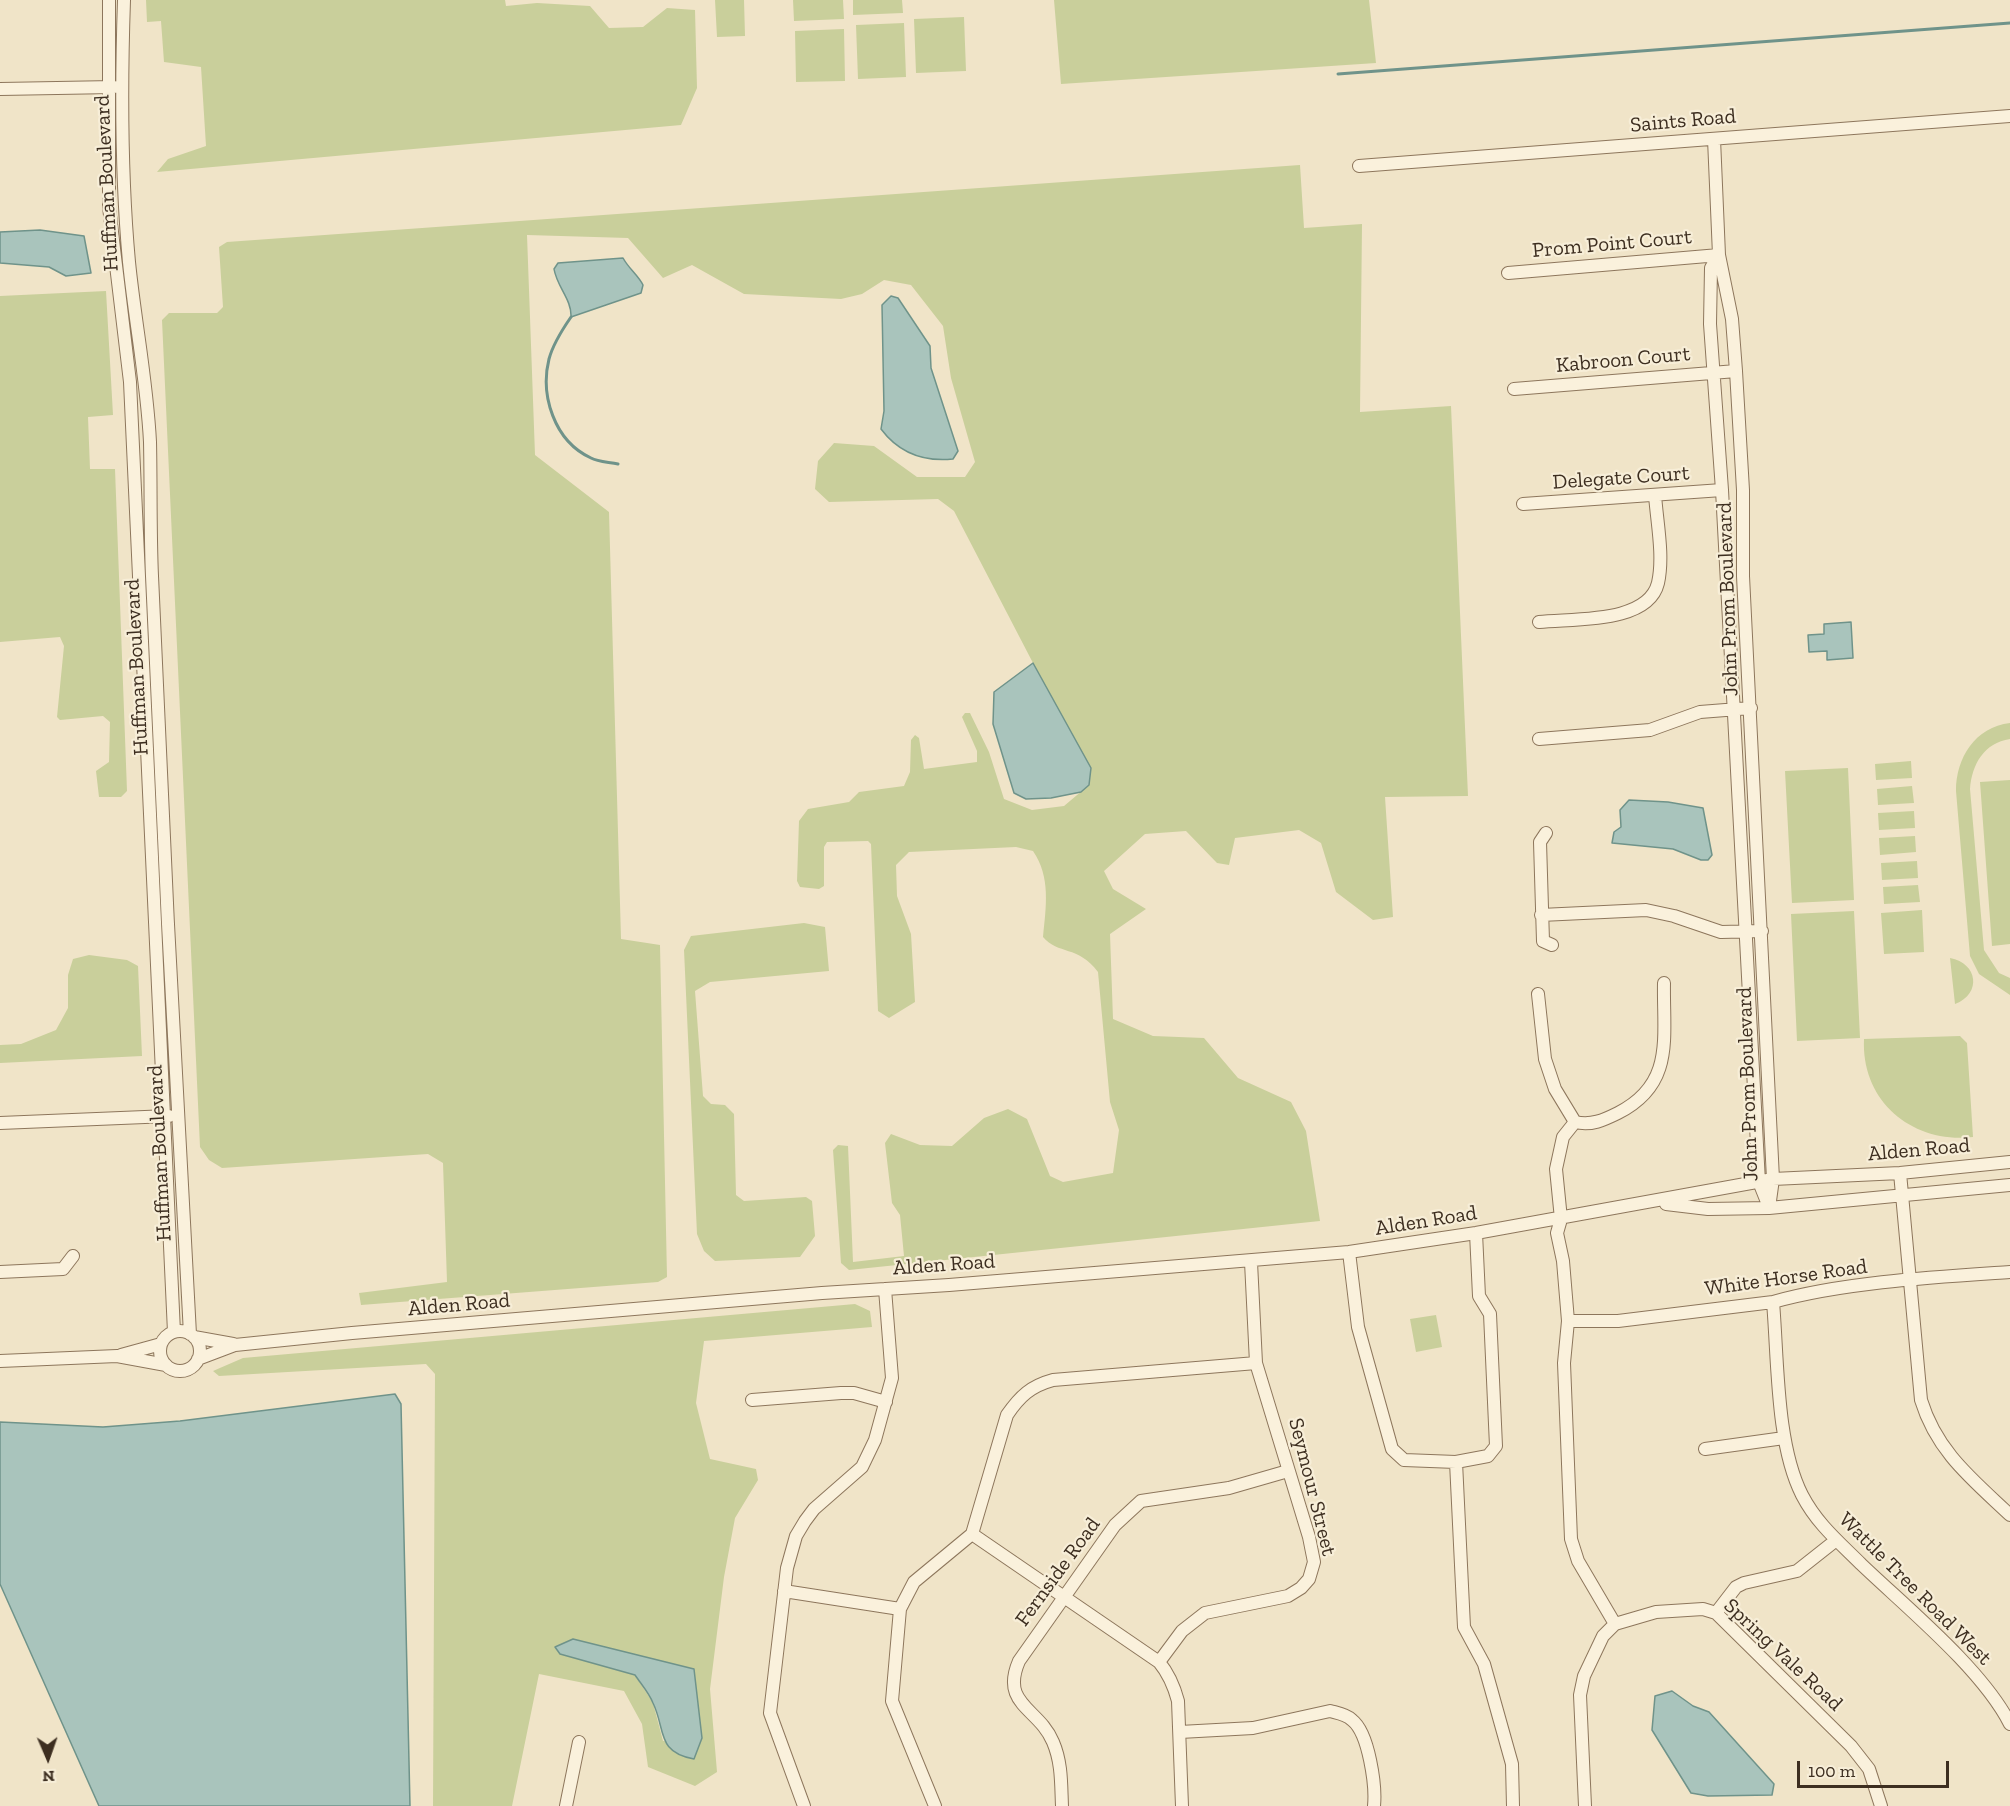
<!DOCTYPE html>
<style>
body{margin:0}
#map{position:relative;width:2010px;height:1806px;overflow:hidden;background:#f0e4c8;font-family:"Zilla Slab",serif}
canvas{display:block}
.north{position:absolute;left:18px;top:1728px;width:60px;height:60px;-webkit-text-stroke:4px #f7eed8;paint-order:stroke;rotate:178deg;font-size:16px;font-weight:700;line-height:24px;text-align:center;color:#3d2e20}
.north::after{content:'';display:block;margin:auto;width:21px;height:27px;background:#3d2e20;clip-path:polygon(50% 0,100% 100%,50% 72%,0 100%)}
.scale{position:absolute;left:1797px;top:1761px;width:152px;height:27px;box-sizing:border-box;border:3px solid #3d2e20;border-top:0;padding-left:8px;font-size:18px;line-height:21px;white-space:nowrap;color:#3d2e20;-webkit-text-stroke:4px #f7eed8;paint-order:stroke}
</style>
<div id="map">
<canvas width="2010" height="1806"></canvas>
<div class="north">N</div>
<div class="scale">100 m</div>
</div>
<script>
const c = document.querySelector('canvas').getContext('2d');
c.lineJoin = 'round';
function paint(path, color) { c.fillStyle = color; c.fill(path, 'evenodd'); }
function strokePath(path, color, width, dash) { c.strokeStyle = color; c.lineWidth = width; c.lineCap = dash ? 'butt' : 'round'; c.setLineDash(dash || []); c.stroke(path); }
function label(font, color, halo, rows, align = 'center') {
  c.font = font + ' "Zilla Slab",serif'; c.lineWidth = 4.5; c.setLineDash([]); c.textBaseline = 'middle'; c.strokeStyle = halo; c.fillStyle = color; for (const [text, x, y, turn = 0] of rows) {
    c.save(); c.translate(x, y); c.rotate((+turn || 0) * Math.PI / 180); c.textAlign = isNaN(turn) ? turn : align; if (halo) c.strokeText(text, 0, 0); c.fillText(text, 0, 0); c.restore();
  }
}
const green = new Path2D(`
 M146,0H505L506,6L537,3L590,6L609,28L643,27L667,8L695,10L697,88L681,125L157,172L168,159L206,146L201,67L164,62L161,21L147,22Z
 M715,0H744L745,36L717,37Z
 M793,0H843L844,19L794,21Z
 M853,0H902L903,13L853,15Z
 M1054,0H1369L1376,63L1061,84Z
 M964,17L966,71L916,73L914,19Z
 M904,23L906,77L858,79L856,25Z
 M844,29L845,81L796,82L795,31Z
 M1300,165L1304,228L1362,224L1360,412L1451,406L1468,796L1385,797L1393,917L1373,920L1336,892L1321,843L1299,830L1235,838L1229,865L1217,863L1186,831L1145,834L1104,871L1113,889L1146,909L1110,934L1113,1019L1153,1036L1204,1038L1238,1078L1291,1102L1306,1131L1320,1221L849,1270L841,1263L833,1150L838,1145L848,1146L853,1262L904,1256L900,1215L892,1203L885,1143L891,1134L920,1145L952,1146L984,1118L1008,1109L1027,1119L1050,1176L1063,1182L1113,1173L1119,1130L1110,1102L1098,972C1078,945 1058,955 1043,937C1046,907 1051,877 1033,851L1016,847L909,852L896,865L897,896L911,934L915,1002L889,1018L878,1011L871,844L868,841L827,842L824,847V886L819,889L800,887L797,881L799,821L808,809L849,802L859,792L904,786L910,772L911,740L915,735L919,738L924,769L977,762V751L962,717L965,713H970L989,752L1004,799L1032,810L1064,806L1089,785L1033,663L954,511L938,499L829,502L815,489L818,461L834,443L874,446L917,477H965L975,462L951,378L943,326L911,285L884,280L862,294L841,299L744,294L692,265L663,278L628,238L527,235L535,455L609,512L621,939L660,945L667,1277L658,1282L361,1305L359,1293L447,1282L443,1163L428,1154L222,1168L209,1160L200,1147L162,320L169,313H217L223,307L219,247L227,242Z
 M106,291L113,415L88,417L90,469H115L127,791L121,797H99L96,771L109,762L110,722L103,716L60,720L57,717L64,646L60,637L0,642V296Z
 M2010,723V739C1984,743 1972,764 1970,789L1984,950L1999,973L2010,978V995L1979,974L1970,956L1956,791C1956,758 1975,727 2010,723Z
 M1911,761L1912,778L1876,780L1875,764Z
 M1848,768L1854,900L1792,903L1785,771Z
 M2010,780V944L1992,946L1980,782Z
 M1912,786L1914,803L1878,805L1877,789Z
 M1914,811L1915,828L1879,830L1878,813Z
 M1915,836L1916,852L1880,855L1879,838Z
 M1917,861L1918,878L1882,880L1881,863Z
 M1918,885L1920,902L1884,904L1883,887Z
 M1922,910L1924,952L1884,954L1881,913Z
 M1854,911L1860,1038L1797,1041L1791,914Z
 M804,923L825,927L829,971L710,982L695,991L703,1096L711,1104L725,1105L734,1114L736,1195L744,1201L806,1197L812,1201L815,1236L800,1257L715,1261L704,1251L697,1234L684,950L691,936Z
 M89,955L127,960L138,966L142,1056L0,1063V1045L21,1044L56,1030L68,1008V975L73,959Z
 M1950,958C1978,963 1982,994 1955,1004Z
 M1960,1036L1967,1043L1973,1137C1913,1144 1861,1102 1864,1039Z
 M855,1304L870,1311L872,1327L704,1341L696,1403L710,1459L756,1469L758,1480L735,1518L724,1577L710,1689L717,1772L695,1786L648,1767L642,1724L624,1691L539,1674L512,1806H433L435,1374L426,1364L219,1376L213,1371L243,1358ZM635,1675L702,1738L663,1741L653,1703Z
 M1436,1315L1442,1347L1416,1352L1410,1319Z`);
const water = new Path2D(`
 M40,230L84,236L91,273L66,276L49,267L0,263V232Z
 M623,258C629,269 638,275 643,285L641,293L571,317C572,300 557,287 554,269L558,263Z
 M891,296L898,298L930,346L931,368L958,451L953,459C924,462 899,453 881,429L884,411L882,305Z
 M1851,622L1853,658L1827,660V651L1809,652L1808,635L1824,634V624Z
 M1033,663L1091,768L1089,785L1081,792L1051,798L1026,799L1014,793L993,724L994,692Z
 M1629,800L1668,802L1703,808L1712,855L1708,860H1701L1673,849L1612,843L1614,832L1621,827L1620,810Z
 M395,1394L401,1404L410,1806H99L0,1584V1422L103,1427L180,1421Z
 M573,1639L694,1669L702,1738L694,1759C656,1752 666,1730 653,1703C649,1693 641,1684 635,1675L560,1654L555,1647Z
 M1672,1691L1693,1706L1709,1712L1774,1784L1772,1795L1708,1796L1691,1793L1652,1730L1655,1696Z`);
const stream = new Path2D(`
 M1338,74L2010,23
 M571,317C562,330 553,344 549,359C540,395 554,441 591,458C598,462 609,462 618,464`);
const minor = new Path2D(`
 M109,0V207L130,382L174,1332
 M124,0C121,87 121,175 129,262C135,322 147,381 150,442C151,486 150,531 152,576C163,829 175,1081 190,1334
 M0,89L114,87
 M1714,139L1719,255L1732,319L1736,371L1743,490V576L1773,1179L1769,1208
 M1359,166L2010,116
 M1719,255L1711,268L1710,324L1722,490L1759,1182L1769,1207
 M1508,273L1719,255
 M1514,389L1736,371
 M1523,504L1722,490
 M1539,622C1573,618 1648,624 1658,583C1664,556 1657,523 1655,495
 M1539,739L1650,730L1700,712L1751,708
 M1546,833L1540,842L1543,941L1552,945
 M1541,915L1646,910L1674,916L1721,932L1762,931
 M1538,994L1545,1059L1555,1089L1575,1122
 M1575,1122L1563,1137L1556,1169L1561,1219L1557,1233L1563,1261L1568,1321L1564,1363L1571,1539L1578,1561L1615,1624
 M1575,1122C1591,1126 1604,1120 1618,1113C1675,1084 1663,1038 1664,983
 M0,1123L169,1116
 M1900,1173L1921,1400C1937,1452 1972,1479 2010,1515
 M1666,1204L1708,1209L1769,1208L2010,1185
 M1349,1252L1358,1327L1392,1449L1404,1460L1456,1462L1488,1456L1496,1446L1490,1314L1479,1296L1476,1233
 M0,1272L63,1269L73,1256
 M1773,1302C1778,1360 1776,1444 1802,1495C1817,1524 1839,1542 1861,1564C1907,1608 1982,1669 2010,1724
 M1568,1321H1618L1773,1302C1844,1282 1936,1277 2010,1272
 M160 1351a20 20 0 1 1 40 0a20 20 0 1 1-40 0Z
 M194,1337L233,1344
 M121,1355L161,1344
 M198,1359L235,1345L352,1333L822,1293L949,1285L1349,1252L1476,1233L1773,1179L1900,1173L2010,1162
 M0,1361L117,1356L166,1365
 M752,1400L841,1393H854L886,1402
 M1705,1449L1784,1438
 M1456,1462L1464,1627L1484,1664L1512,1764L1513,1806
 M972,1534L1159,1662C1169,1674 1174,1686 1178,1701L1182,1806
 M784,1591L900,1609
 M1716,1613L1736,1587L1744,1583L1797,1571L1835,1541
 M1159,1662L1182,1631L1205,1613L1288,1596L1301,1588L1309,1579L1314,1562L1309,1537L1256,1363L1251,1262
 M1180,1732L1253,1728L1330,1711C1337,1713 1346,1714 1352,1720C1369,1733 1376,1786 1374,1806
 M566,1806L579,1742
 M804,1806L770,1713L787,1568L796,1536L805,1521L814,1509L862,1467L875,1440L892,1378L885,1289
 M935,1806L892,1701L900,1609L914,1582L972,1534L1007,1415C1020,1396 1031,1386 1053,1380L1256,1363
 M1062,1806C1061,1784 1062,1763 1053,1742C1039,1708 1000,1705 1019,1661L1115,1525L1141,1501L1229,1488L1288,1471
 M1585,1806L1580,1695L1584,1676L1603,1636L1615,1624L1656,1612L1703,1609L1716,1613L1851,1746L1869,1769L1881,1806`);
const streetNames = [
 ["Saints Road",1683,121,-5],
 ["Huffman Boulevard",107,183,-93],
 ["Prom Point Court",1612,244,-5],
 ["Kabroon Court",1623,360,-5],
 ["Delegate Court",1621,478,-4],
 ["John Prom Boulevard",1728,599,-92],
 ["Huffman Boulevard",137,667,-93],
 ["John Prom Boulevard",1748,1084,-92],
 ["Alden Road",1919,1150,-5],
 ["Huffman Boulevard",160,1153,-93],
 ["Alden Road",1426,1221,-9],
 ["Alden Road",944,1265,-4],
 ["White Horse Road",1786,1278,-8],
 ["Alden Road",459,1305,-5],
 ["Seymour Street",1312,1487,76],
 ["Fernside Road",1058,1572,-54],
 ["Wattle Tree Road West",1915,1589,45],
 ["Spring Vale Road",1783,1655,43]
];
paint(green, '#c9cf9b');
paint(water, '#a9c4bc');
strokePath(water, '#6f938a', 1.5);
strokePath(stream, '#6f938a', 3);
strokePath(minor, '#8d765c', 14);
strokePath(minor, '#faf1dc', 12);
label('21px', '#3d2e20', '#f7eed8', streetNames);
</script>
